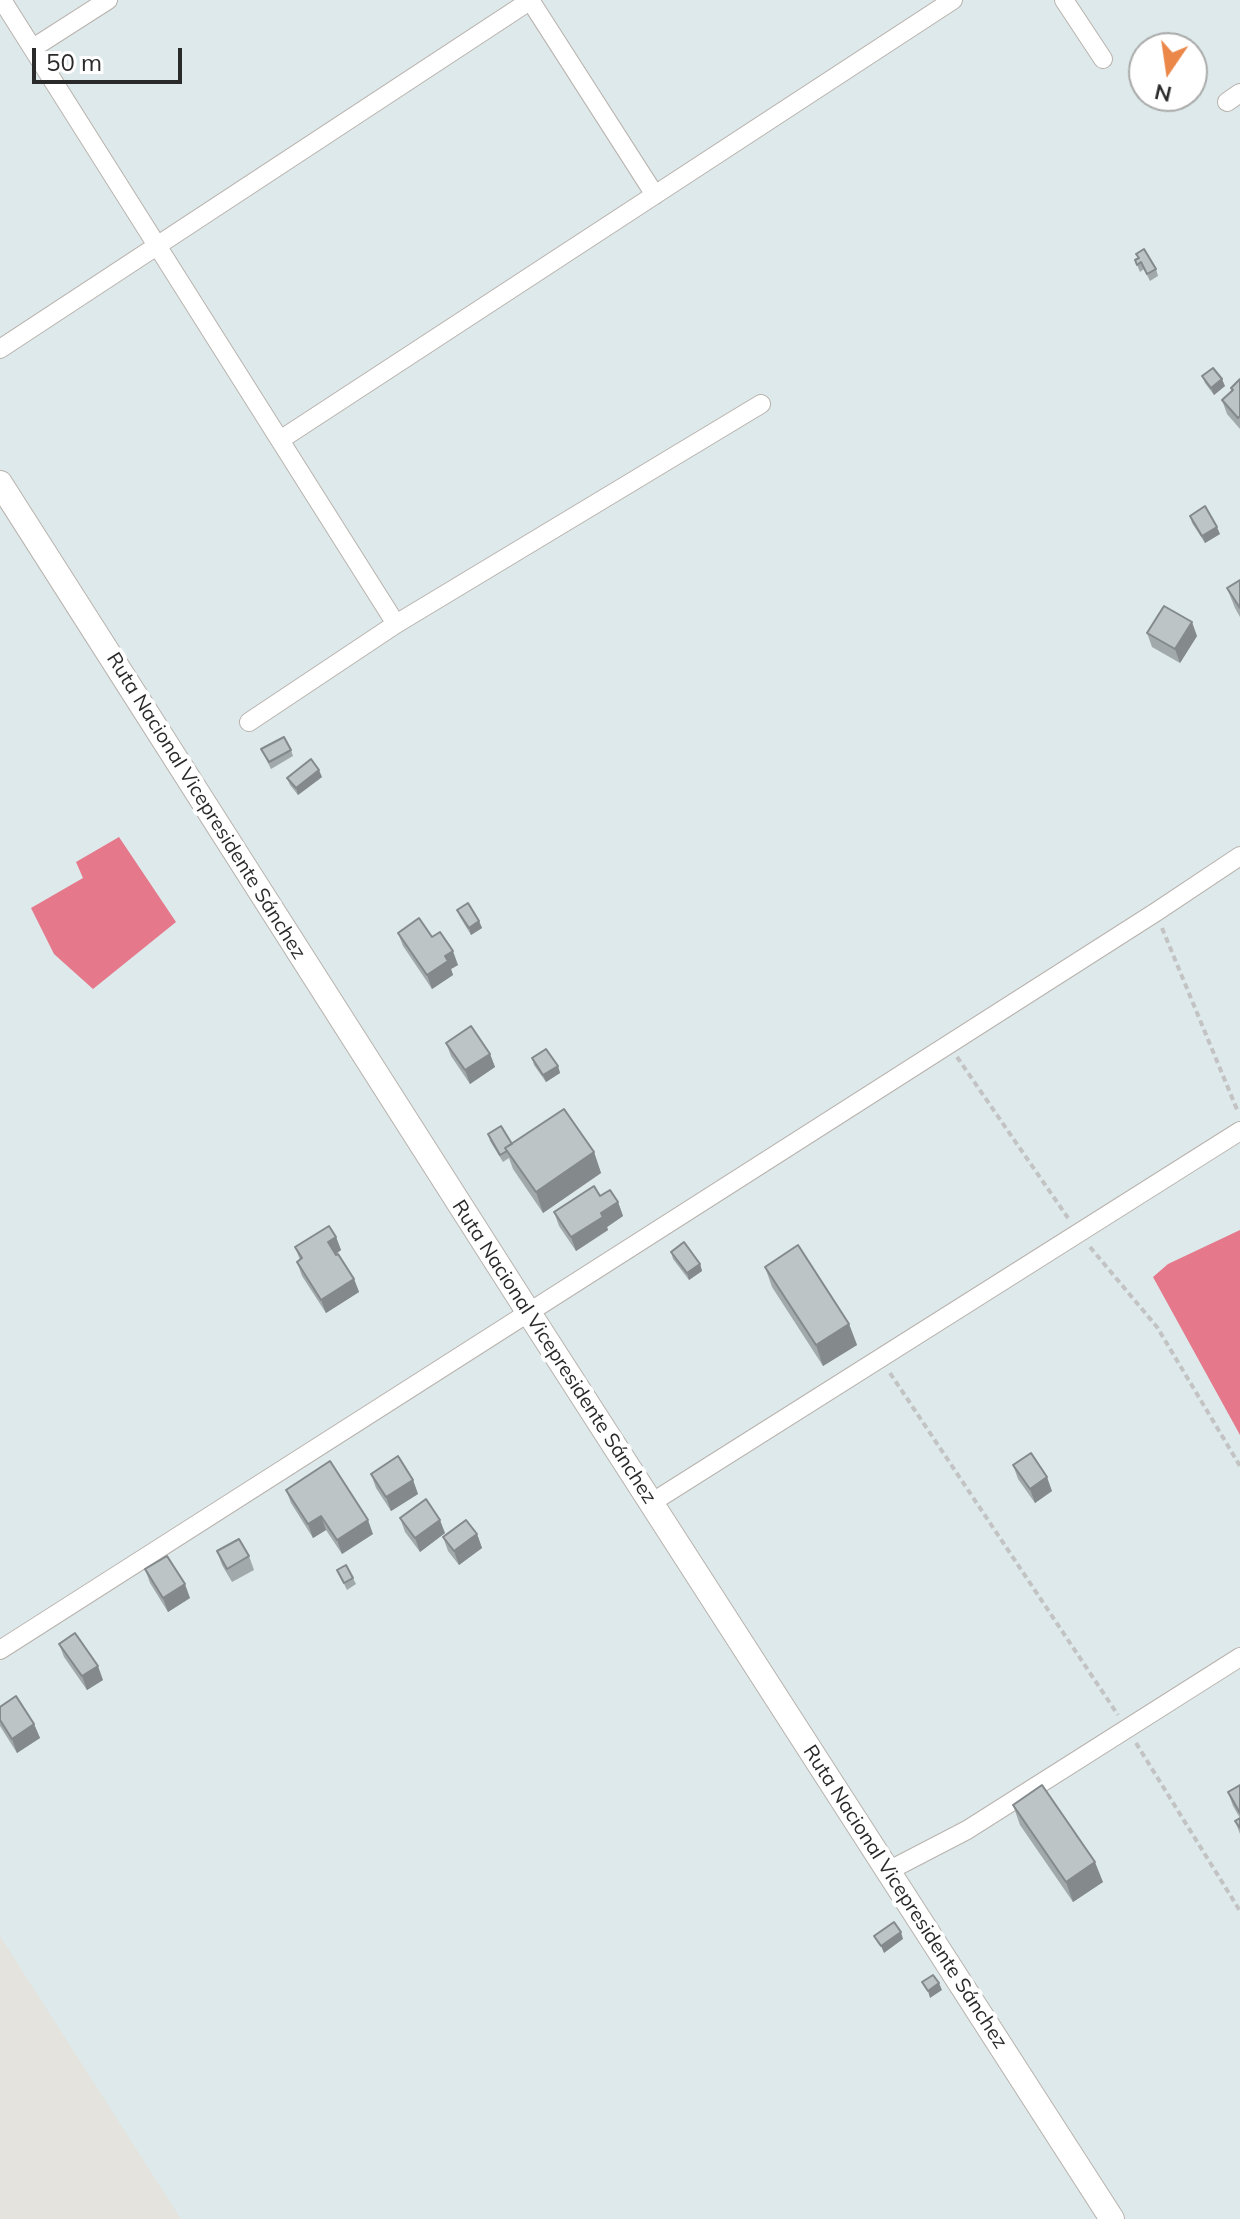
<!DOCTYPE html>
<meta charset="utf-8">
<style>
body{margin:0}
#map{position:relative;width:1240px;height:2219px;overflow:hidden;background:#dde9eb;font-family:Mulish,sans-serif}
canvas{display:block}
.north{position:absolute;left:1128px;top:32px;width:80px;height:80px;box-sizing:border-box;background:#fff;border:2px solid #aaa;border-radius:50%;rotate:193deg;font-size:22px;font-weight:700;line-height:32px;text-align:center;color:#2a2a2a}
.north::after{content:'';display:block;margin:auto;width:28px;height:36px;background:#eb8749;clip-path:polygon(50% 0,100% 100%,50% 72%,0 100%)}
.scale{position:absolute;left:32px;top:48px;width:150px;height:36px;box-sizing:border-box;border:4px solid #2a2a2a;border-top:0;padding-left:10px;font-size:24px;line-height:28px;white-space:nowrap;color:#2a2a2a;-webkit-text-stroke:6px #fff;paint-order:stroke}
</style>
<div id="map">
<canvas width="1240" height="2219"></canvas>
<div class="north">N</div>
<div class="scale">50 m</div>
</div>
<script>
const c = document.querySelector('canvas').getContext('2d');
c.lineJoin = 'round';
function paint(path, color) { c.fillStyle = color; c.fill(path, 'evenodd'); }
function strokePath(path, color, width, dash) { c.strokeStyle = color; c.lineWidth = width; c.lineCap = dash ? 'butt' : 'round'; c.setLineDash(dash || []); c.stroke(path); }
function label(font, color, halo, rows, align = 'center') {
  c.font = font + ' Mulish,sans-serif'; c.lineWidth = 8; c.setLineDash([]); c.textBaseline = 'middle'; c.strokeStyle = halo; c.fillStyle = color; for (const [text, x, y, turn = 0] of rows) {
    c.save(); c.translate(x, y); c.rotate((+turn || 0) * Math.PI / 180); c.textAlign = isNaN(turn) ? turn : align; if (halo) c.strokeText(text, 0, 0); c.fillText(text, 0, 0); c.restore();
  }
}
const industrial = new Path2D(`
 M0,1936L181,2219H0Z`);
const water = new Path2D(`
 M119,837L176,922L93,989L54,954L31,908L83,878L76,862Z
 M1240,1230V1435L1153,1277L1168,1264Z`);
const path = new Path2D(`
 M1162,928L1238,1112
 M957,1057L1068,1218
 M1090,1247L1157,1327L1240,1466
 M890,1373L1118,1715
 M1136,1743L1240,1911`);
const minor = new Path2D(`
 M2,0L396,624
 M530,0L655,195
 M1064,0L1103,59
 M33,48L108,0
 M1227,102L1240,93
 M0,349L531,0
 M280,440L953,0
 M249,722L396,624L761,404
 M651,1503L1240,1131
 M0,1650L1156,912L1240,856
 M888,1871L967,1830L1240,1657`);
const tertiary = new Path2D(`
 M0,483L529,1313L1112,2219`);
const wall = new Path2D(`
 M1136,254L1156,269L1158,276L1150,281L1144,269L1140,272L1135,260L1138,258Z
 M1202,376L1225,386L1214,395L1205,383Z
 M1240,379V429L1227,414L1222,400L1232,392L1231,388Z
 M1190,516L1220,534L1205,543L1192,523Z
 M1240,580V617L1235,608L1227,588Z
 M1147,633L1197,636L1180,663L1152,647Z
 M261,749L291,750L293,756L271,769Z
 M322,777L298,795L290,785L287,778Z
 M457,910L479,921L482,928L471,935L460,917Z
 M398,933L432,937L458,965L451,969L453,975L432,989L403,946Z
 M446,1043L490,1054L495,1067L470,1084L451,1056Z
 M532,1058L558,1066L560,1073L546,1082L534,1065Z
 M488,1134L512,1144L594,1152L601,1173L543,1213L513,1169L509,1158L503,1162L490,1141Z
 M600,1196L618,1202L623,1216L607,1227L608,1230L576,1251L559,1226L554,1212Z
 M336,1237L341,1250L336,1254L354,1279L359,1292L326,1313L302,1276L297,1262L300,1260L295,1247Z
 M671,1252L700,1264L702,1271L689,1280L673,1259Z
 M765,1267L849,1324L857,1345L823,1366L772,1287Z
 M1013,1465L1052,1491L1035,1503L1018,1479Z
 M371,1474L413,1480L418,1494L391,1511L376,1488Z
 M286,1490L373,1534L342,1554L326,1530L313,1538L291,1503Z
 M400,1518L445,1533L420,1552L405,1532Z
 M477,1534L482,1548L459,1565L448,1551L443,1537Z
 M217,1551L249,1556L254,1570L232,1582L222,1565Z
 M145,1569L190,1598L168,1612L150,1583Z
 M337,1570L353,1578L356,1584L347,1590Z
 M59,1644L103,1680L87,1690L64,1657Z
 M0,1707L34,1724L40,1738L17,1753L0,1726Z
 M1240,1785V1834L1235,1821L1240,1818L1233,1806L1228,1792Z
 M1013,1805L1103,1882L1073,1902L1020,1825Z`);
const shadedWall = new Path2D(`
 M1222,379L1225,386L1214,395L1211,388Z
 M1217,527L1220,534L1205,543L1202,536Z
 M1192,622L1197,636L1180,663L1175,649Z
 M319,770L322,777L298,795L296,788Z
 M479,921L482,928L471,935L469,928Z
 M453,951L458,965L451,969L453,975L432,989L427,975L445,956Z
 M490,1054L495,1067L470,1084L465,1070Z
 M558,1066L560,1073L546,1082L543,1075Z
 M594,1152L601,1173L543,1213L536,1192Z
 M618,1202L623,1216L607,1227L608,1230L576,1251L571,1237L601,1213Z
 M336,1237L341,1250L333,1256L328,1242Z
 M700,1264L702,1271L689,1280L687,1273Z
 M354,1279L359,1292L326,1313L321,1300Z
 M849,1324L857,1345L823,1366L816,1345Z
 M1047,1477L1052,1491L1035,1503L1030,1489Z
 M413,1480L418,1494L391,1511L386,1497Z
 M321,1516L326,1530L313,1538L308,1524Z
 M368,1520L373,1534L342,1554L337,1540Z
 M440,1520L445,1533L420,1552L415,1538Z
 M477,1534L482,1548L459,1565L454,1551Z
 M185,1584L190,1598L168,1612L163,1598Z
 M98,1666L103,1680L87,1690L82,1676Z
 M34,1724L40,1738L17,1753L12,1739Z
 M1095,1862L1103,1882L1073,1902L1066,1882Z
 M901,1932L903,1939L884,1953L881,1946Z
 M939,1983L942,1990L930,1998L928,1991Z`);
const building = new Path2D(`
 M1144,249L1156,269L1147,274L1141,262L1137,265L1135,260L1139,258L1136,254Z
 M1213,368L1222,379L1211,388L1202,376Z
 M1240,379V416L1238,418L1222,400L1233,390L1231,388Z
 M1205,506L1217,527L1202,536L1190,516Z
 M1240,580V608L1227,588Z
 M1164,606L1192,622L1175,649L1147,633Z
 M284,737L291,750L269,762L261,749Z
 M311,759L319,770L296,788L287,778Z
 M468,903L479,921L469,928L457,910Z
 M419,918L432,937L440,932L453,951L445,956L448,961L427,975L398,933Z
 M471,1026L490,1054L465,1070L446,1043Z
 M546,1049L558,1066L543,1075L532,1058Z
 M564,1109L594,1152L536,1192L505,1148Z
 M501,1126L512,1144L505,1148L507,1151L500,1155L488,1134Z
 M594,1186L600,1196L610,1190L618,1202L601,1213L603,1217L571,1237L554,1212Z
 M329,1226L336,1237L328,1242L336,1255L338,1254L354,1279L321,1300L297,1262L302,1258L295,1247Z
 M684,1242L700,1264L687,1273L671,1252Z
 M798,1245L849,1324L816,1345L765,1267Z
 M1031,1453L1047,1477L1030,1489L1013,1465Z
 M398,1456L413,1480L386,1497L371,1474Z
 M330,1461L368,1520L337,1540L321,1516L308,1524L286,1490Z
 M426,1499L440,1520L415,1538L400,1518Z
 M466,1520L477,1534L454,1551L443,1537Z
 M239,1539L249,1556L227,1569L217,1551Z
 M167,1556L185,1584L163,1598L145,1569Z
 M346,1565L353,1578L344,1583L337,1570Z
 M75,1633L98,1666L82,1676L59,1644Z
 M16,1696L34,1724L12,1739L0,1720V1707Z
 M1042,1785L1095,1862L1066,1882L1013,1805Z
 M1240,1785V1813L1228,1792Z
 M1240,1818V1828L1235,1821Z
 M894,1922L901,1932L881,1946L874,1936Z
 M933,1975L939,1983L928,1991L922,1982Z`);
const streetNames = [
 ["Ruta Nacional Vicepresidente Sánchez",206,806,58],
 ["Ruta Nacional Vicepresidente Sánchez",554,1352,57],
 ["Ruta Nacional Vicepresidente Sánchez",905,1897,57]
];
paint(industrial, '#e4e3dd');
paint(water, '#e5788a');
strokePath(minor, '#b9b2ad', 20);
strokePath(tertiary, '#b9b2ad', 26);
strokePath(path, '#c3c3c3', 4, [6, 4]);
strokePath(minor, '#fff', 18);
strokePath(tertiary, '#fff', 24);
paint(wall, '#a2a9aa');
paint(shadedWall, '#84898b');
paint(building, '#bcc4c6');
strokePath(building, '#84898b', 2);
label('20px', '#2a2a2a', '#fff', streetNames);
</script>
